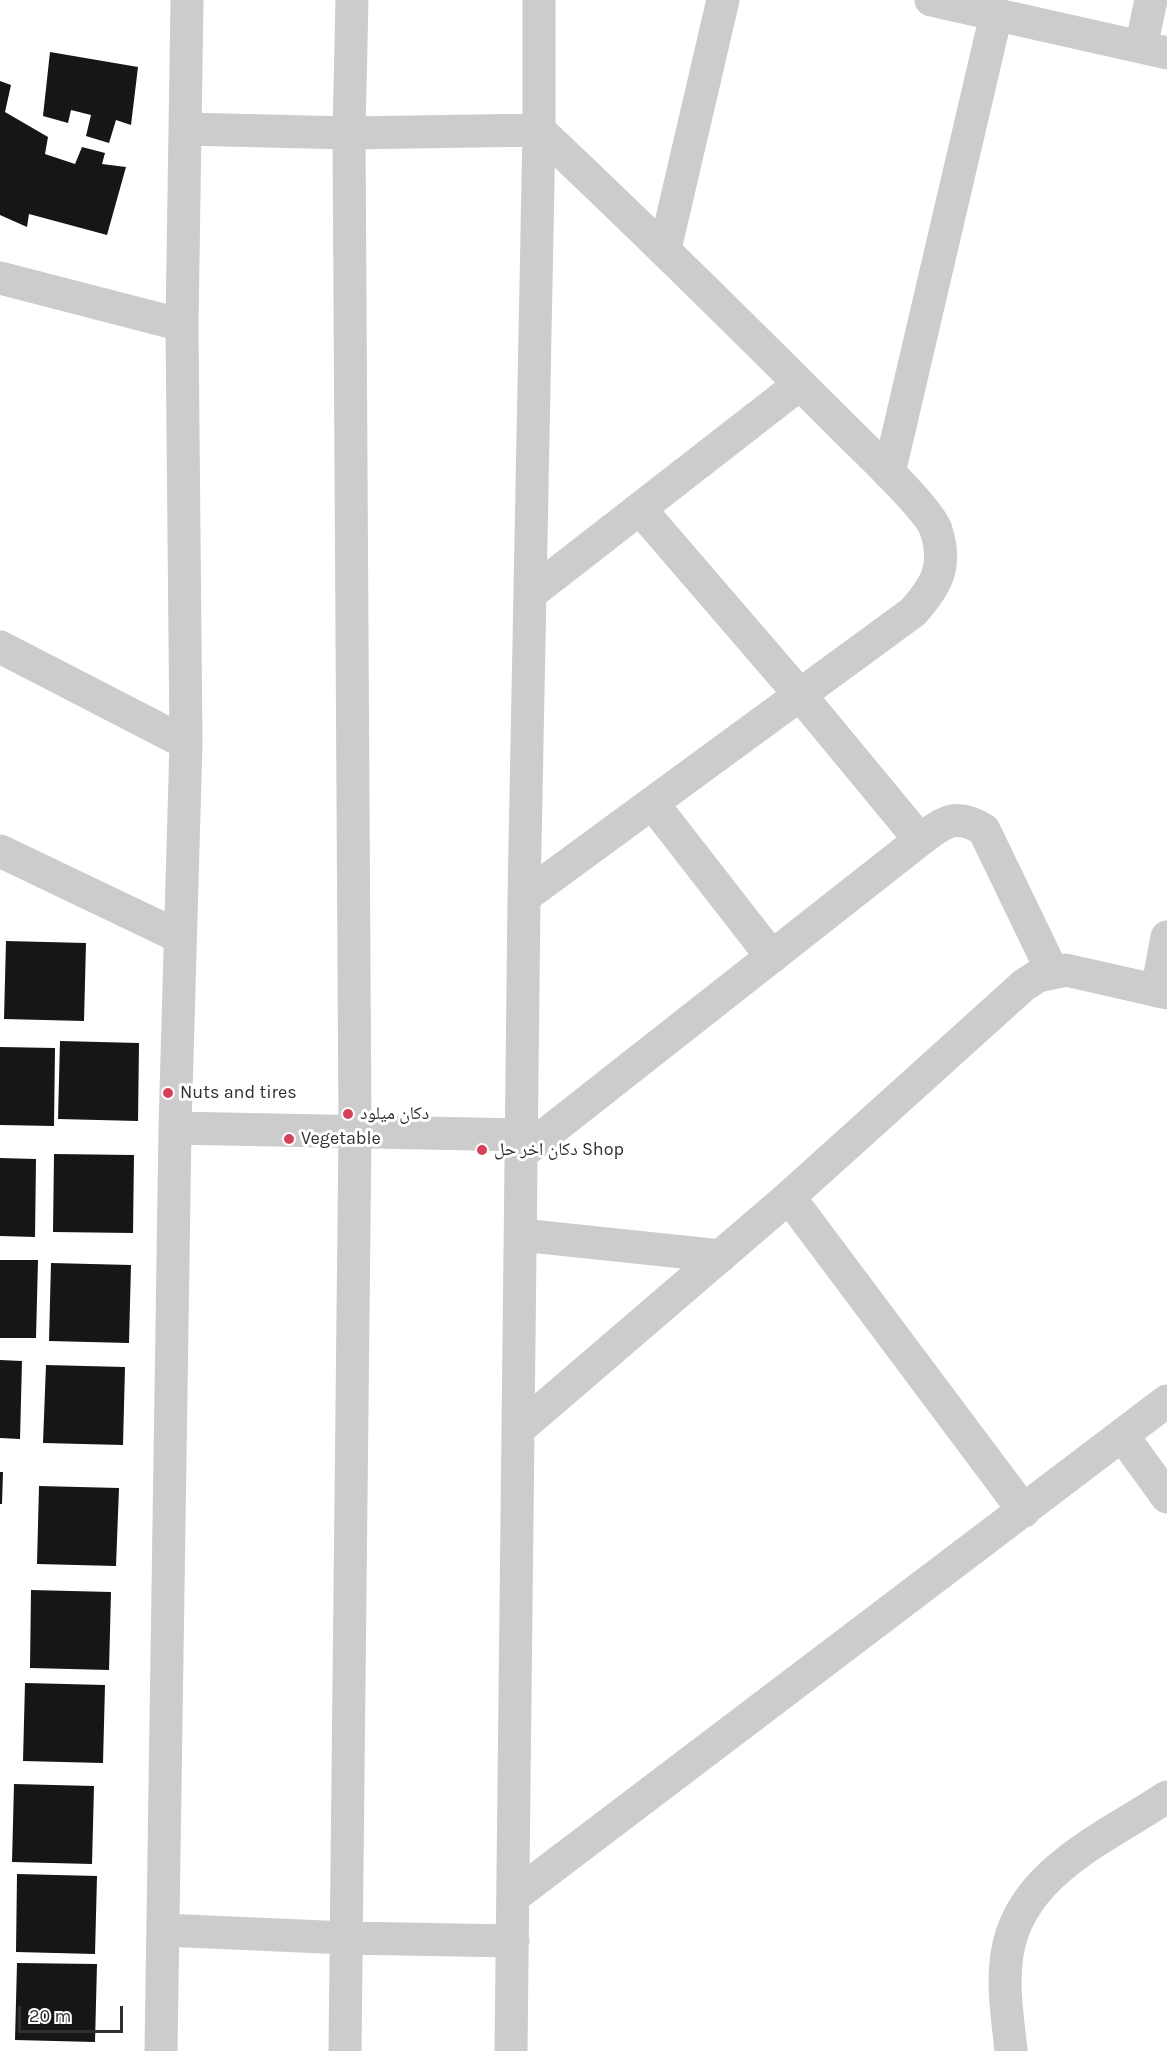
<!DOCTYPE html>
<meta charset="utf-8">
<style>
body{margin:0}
#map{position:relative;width:1167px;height:2051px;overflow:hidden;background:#fff;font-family:Karla,sans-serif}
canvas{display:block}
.scale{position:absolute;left:18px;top:2006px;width:105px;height:27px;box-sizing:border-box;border:3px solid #2f2f2f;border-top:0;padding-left:8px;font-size:18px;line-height:21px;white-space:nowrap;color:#2f2f2f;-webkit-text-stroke:4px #fff;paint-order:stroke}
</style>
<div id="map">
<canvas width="1167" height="2051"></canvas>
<div class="scale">20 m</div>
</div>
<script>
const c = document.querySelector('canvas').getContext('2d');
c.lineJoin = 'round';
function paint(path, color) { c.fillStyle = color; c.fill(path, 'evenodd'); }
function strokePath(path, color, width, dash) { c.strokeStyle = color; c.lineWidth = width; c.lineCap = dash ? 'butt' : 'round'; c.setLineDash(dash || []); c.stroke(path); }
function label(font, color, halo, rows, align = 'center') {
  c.font = font + ' Karla,"Noto Naskh Arabic",sans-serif'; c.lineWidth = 6; c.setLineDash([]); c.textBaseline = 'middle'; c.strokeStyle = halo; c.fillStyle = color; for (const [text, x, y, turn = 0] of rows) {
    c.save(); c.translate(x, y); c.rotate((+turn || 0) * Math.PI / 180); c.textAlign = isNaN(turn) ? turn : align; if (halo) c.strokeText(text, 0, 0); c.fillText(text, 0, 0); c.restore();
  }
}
const building = new Path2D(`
 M50,52L138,67L131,125L116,120L109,143L86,136L91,115L71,110L68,123L43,116Z
 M0,81L11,85L5,112L48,137L45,154L75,164L82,147L105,153L102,164L126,167L107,235L29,214L27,227L0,215Z
 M6,941L86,943L84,1021L4,1019Z
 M60,1041L139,1043L138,1121L58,1119Z
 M0,1047L55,1048L54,1126L0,1125Z
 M54,1154L134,1155L133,1233L53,1232Z
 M0,1158L36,1159L35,1237L0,1236Z
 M0,1260H38L36,1338H0Z
 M51,1263L131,1265L129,1343L49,1341Z
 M0,1360L22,1361L20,1439L0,1438Z
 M46,1365L125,1367L123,1445L43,1443Z
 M0,1472H3L2,1504H0Z
 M39,1486L119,1488L116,1566L37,1564Z
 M31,1590L111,1592L109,1670L30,1668Z
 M25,1683L105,1685L103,1763L23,1761Z
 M14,1784L94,1786L92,1864L12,1862Z
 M17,1874L97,1876L95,1954L16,1952Z
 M17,1963L97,1964L95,2042L15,2040Z`);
const minor = new Path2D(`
 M931,0L1167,53
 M1141,47L1151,0
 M185,129L349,133L539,130C644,229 746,330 848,432C867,451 929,509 936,530C948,567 936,586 913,612L524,897
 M665,249L723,0
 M0,278L182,325
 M889,473L996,15
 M640,509L801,696L920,840
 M530,594L800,384
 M0,647L186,743
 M653,804L772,957
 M0,851L180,937
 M1157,991L1167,937
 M175,1128L523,1135
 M522,1153L920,840C944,822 956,812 984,830L1052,971
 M789,1197L1024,1511
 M521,1235L721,1256
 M520,1428L789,1197L1024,985L1038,976L1066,970L1167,993
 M1122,1435L1167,1497
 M513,1897L1167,1401
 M163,1930L347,1938L513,1941
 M161,2051L175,1128L186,743L182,325L187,0
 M345,2051L355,1131L349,133L352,0
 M511,2051L524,897L539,130V0
 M1011,2051C1008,2020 1002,1986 1007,1955C1018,1874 1106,1837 1167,1797`);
const markers = [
 [168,1093,6,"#d6415c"],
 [348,1114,6,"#d6415c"],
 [289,1139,6,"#d6415c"],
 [482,1150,6,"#d6415c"]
];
const poiNames = [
 ["Nuts and tires",180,1093],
 ["دكان ميلود",360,1114],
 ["Vegetable",301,1139],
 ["دكان اخر حل Shop",494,1150]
];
paint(building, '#161616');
strokePath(minor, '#ccc', 33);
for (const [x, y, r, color] of markers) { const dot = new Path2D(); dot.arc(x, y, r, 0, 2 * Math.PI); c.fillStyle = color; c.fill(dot); strokePath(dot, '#fff', 2); }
label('18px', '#2f2f2f', '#fff', poiNames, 'left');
</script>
